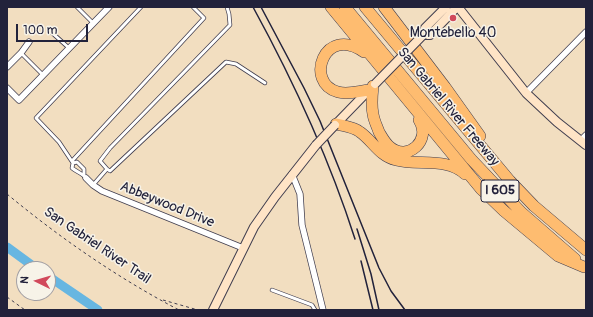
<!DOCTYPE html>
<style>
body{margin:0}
#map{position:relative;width:593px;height:317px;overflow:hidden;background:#f2dec0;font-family:Pangolin,sans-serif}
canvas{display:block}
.frame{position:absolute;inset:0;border:8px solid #22223b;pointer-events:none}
.north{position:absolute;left:16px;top:261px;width:40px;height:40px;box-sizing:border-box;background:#f7f3e8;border:1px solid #a29fa3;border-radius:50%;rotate:275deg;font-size:11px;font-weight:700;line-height:16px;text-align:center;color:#22223b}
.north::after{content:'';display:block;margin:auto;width:14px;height:18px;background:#d1495b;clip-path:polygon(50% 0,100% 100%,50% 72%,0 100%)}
.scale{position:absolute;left:16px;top:24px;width:72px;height:18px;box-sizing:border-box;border:2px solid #22223b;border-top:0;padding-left:5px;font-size:12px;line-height:14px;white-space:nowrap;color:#22223b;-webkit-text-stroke:3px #f7f3e8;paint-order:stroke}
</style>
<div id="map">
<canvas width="593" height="317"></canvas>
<div class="frame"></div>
<div class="north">N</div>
<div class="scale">100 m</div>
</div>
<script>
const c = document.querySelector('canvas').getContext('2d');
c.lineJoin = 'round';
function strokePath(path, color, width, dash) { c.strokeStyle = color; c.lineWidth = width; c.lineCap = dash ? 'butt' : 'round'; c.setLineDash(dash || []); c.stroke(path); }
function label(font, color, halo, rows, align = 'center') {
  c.font = font + ' Pangolin,sans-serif'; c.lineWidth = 3; c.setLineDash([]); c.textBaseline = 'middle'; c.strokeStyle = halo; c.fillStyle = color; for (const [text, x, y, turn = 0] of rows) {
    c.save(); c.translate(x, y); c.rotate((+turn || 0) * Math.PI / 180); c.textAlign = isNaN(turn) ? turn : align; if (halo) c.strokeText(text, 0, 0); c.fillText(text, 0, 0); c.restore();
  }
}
const river = new Path2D(`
 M7,247L37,269
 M48,276L98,310`);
const path = new Path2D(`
 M7,194C60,238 118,278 179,310
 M7,297L25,310
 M163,300L198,310`);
const lane = new Path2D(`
 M77,7L93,23
 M50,31L69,48
 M21,53L43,75
 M72,161L204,18L193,7
 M73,163L59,142L36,118L141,7
 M107,169L110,171L226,62L236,64L265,83
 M84,175V169L77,162L73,163L72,168C77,172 83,174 86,178
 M93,185L107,169L100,161L110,148L230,25L229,14L227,7
 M272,290L312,305L315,310`);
const street = new Path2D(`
 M7,67L21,53L29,42
 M7,88L19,100L109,7
 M526,93L586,32
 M580,141L586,135
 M292,174L300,194L302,225L323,310
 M86,178L93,185L102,191L243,248`);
const secondary = new Path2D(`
 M446,7L425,28L423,35H430L457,7
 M458,7L526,93L557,122L586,145
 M335,125L369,90
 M213,310L254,227L275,197L316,145`);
const highway = new Path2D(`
 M331,7L481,189L504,211L558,256L584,267
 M345,7L471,159L522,213L575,259
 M365,7L510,181L534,206L586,250
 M384,7L445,87L480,136
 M364,52C324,24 304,83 338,92C348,95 359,91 369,90
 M373,86C372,96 371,105 373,114C374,121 377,126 379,132C382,137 385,143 390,147C408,162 432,140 419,120
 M336,124C343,126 354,127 360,132C373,141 379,156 396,160C418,166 447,157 465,174`);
const rail = new Path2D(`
 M253,7C294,82 329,158 355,239
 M261,7L304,88L320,121L379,268L391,291L405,310
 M357,229L371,274L379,310
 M361,261L373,310`);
const secondaryBridge = new Path2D(`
 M375,84L423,35
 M316,145L335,125`);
const markers = [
 [453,18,4,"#d1495b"]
];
const shields = [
 [500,191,38]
];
const shieldNames = [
 ["I 605",500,191]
];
const poiNames = [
 ["Montebello 40",453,33]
];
const streetNames = [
 ["San Gabriel River Freeway",448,107,50],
 ["Abbeywood Drive",167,205,22],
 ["San Gabriel River Trail",97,246,34]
];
strokePath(river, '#67b6e1', 9);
strokePath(lane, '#413e4f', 4.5);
strokePath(street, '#413e4f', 7);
strokePath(secondary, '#413e4f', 10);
strokePath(highway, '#413e4f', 12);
strokePath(path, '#413e4f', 1, [3, 3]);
strokePath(lane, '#fff', 3);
strokePath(street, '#fff', 5.5);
strokePath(secondary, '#ffe4c6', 8);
strokePath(highway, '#febc70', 11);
strokePath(rail, '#22223b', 1.5);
strokePath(secondaryBridge, '#413e4f', 10, []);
strokePath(secondaryBridge, '#ffe4c6', 8);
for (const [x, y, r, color] of markers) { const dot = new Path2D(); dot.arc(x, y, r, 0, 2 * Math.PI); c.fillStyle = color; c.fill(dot); strokePath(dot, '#f7f3e8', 1.5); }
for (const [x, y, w] of shields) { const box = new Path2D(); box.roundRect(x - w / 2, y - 11, w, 22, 3); c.fillStyle = '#f7f3e8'; c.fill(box); strokePath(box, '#22223b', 1); }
label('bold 13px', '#22223b', null, shieldNames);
label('14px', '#22223b', '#f7f3e8', poiNames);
label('14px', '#22223b', '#f7f3e8', streetNames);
</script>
